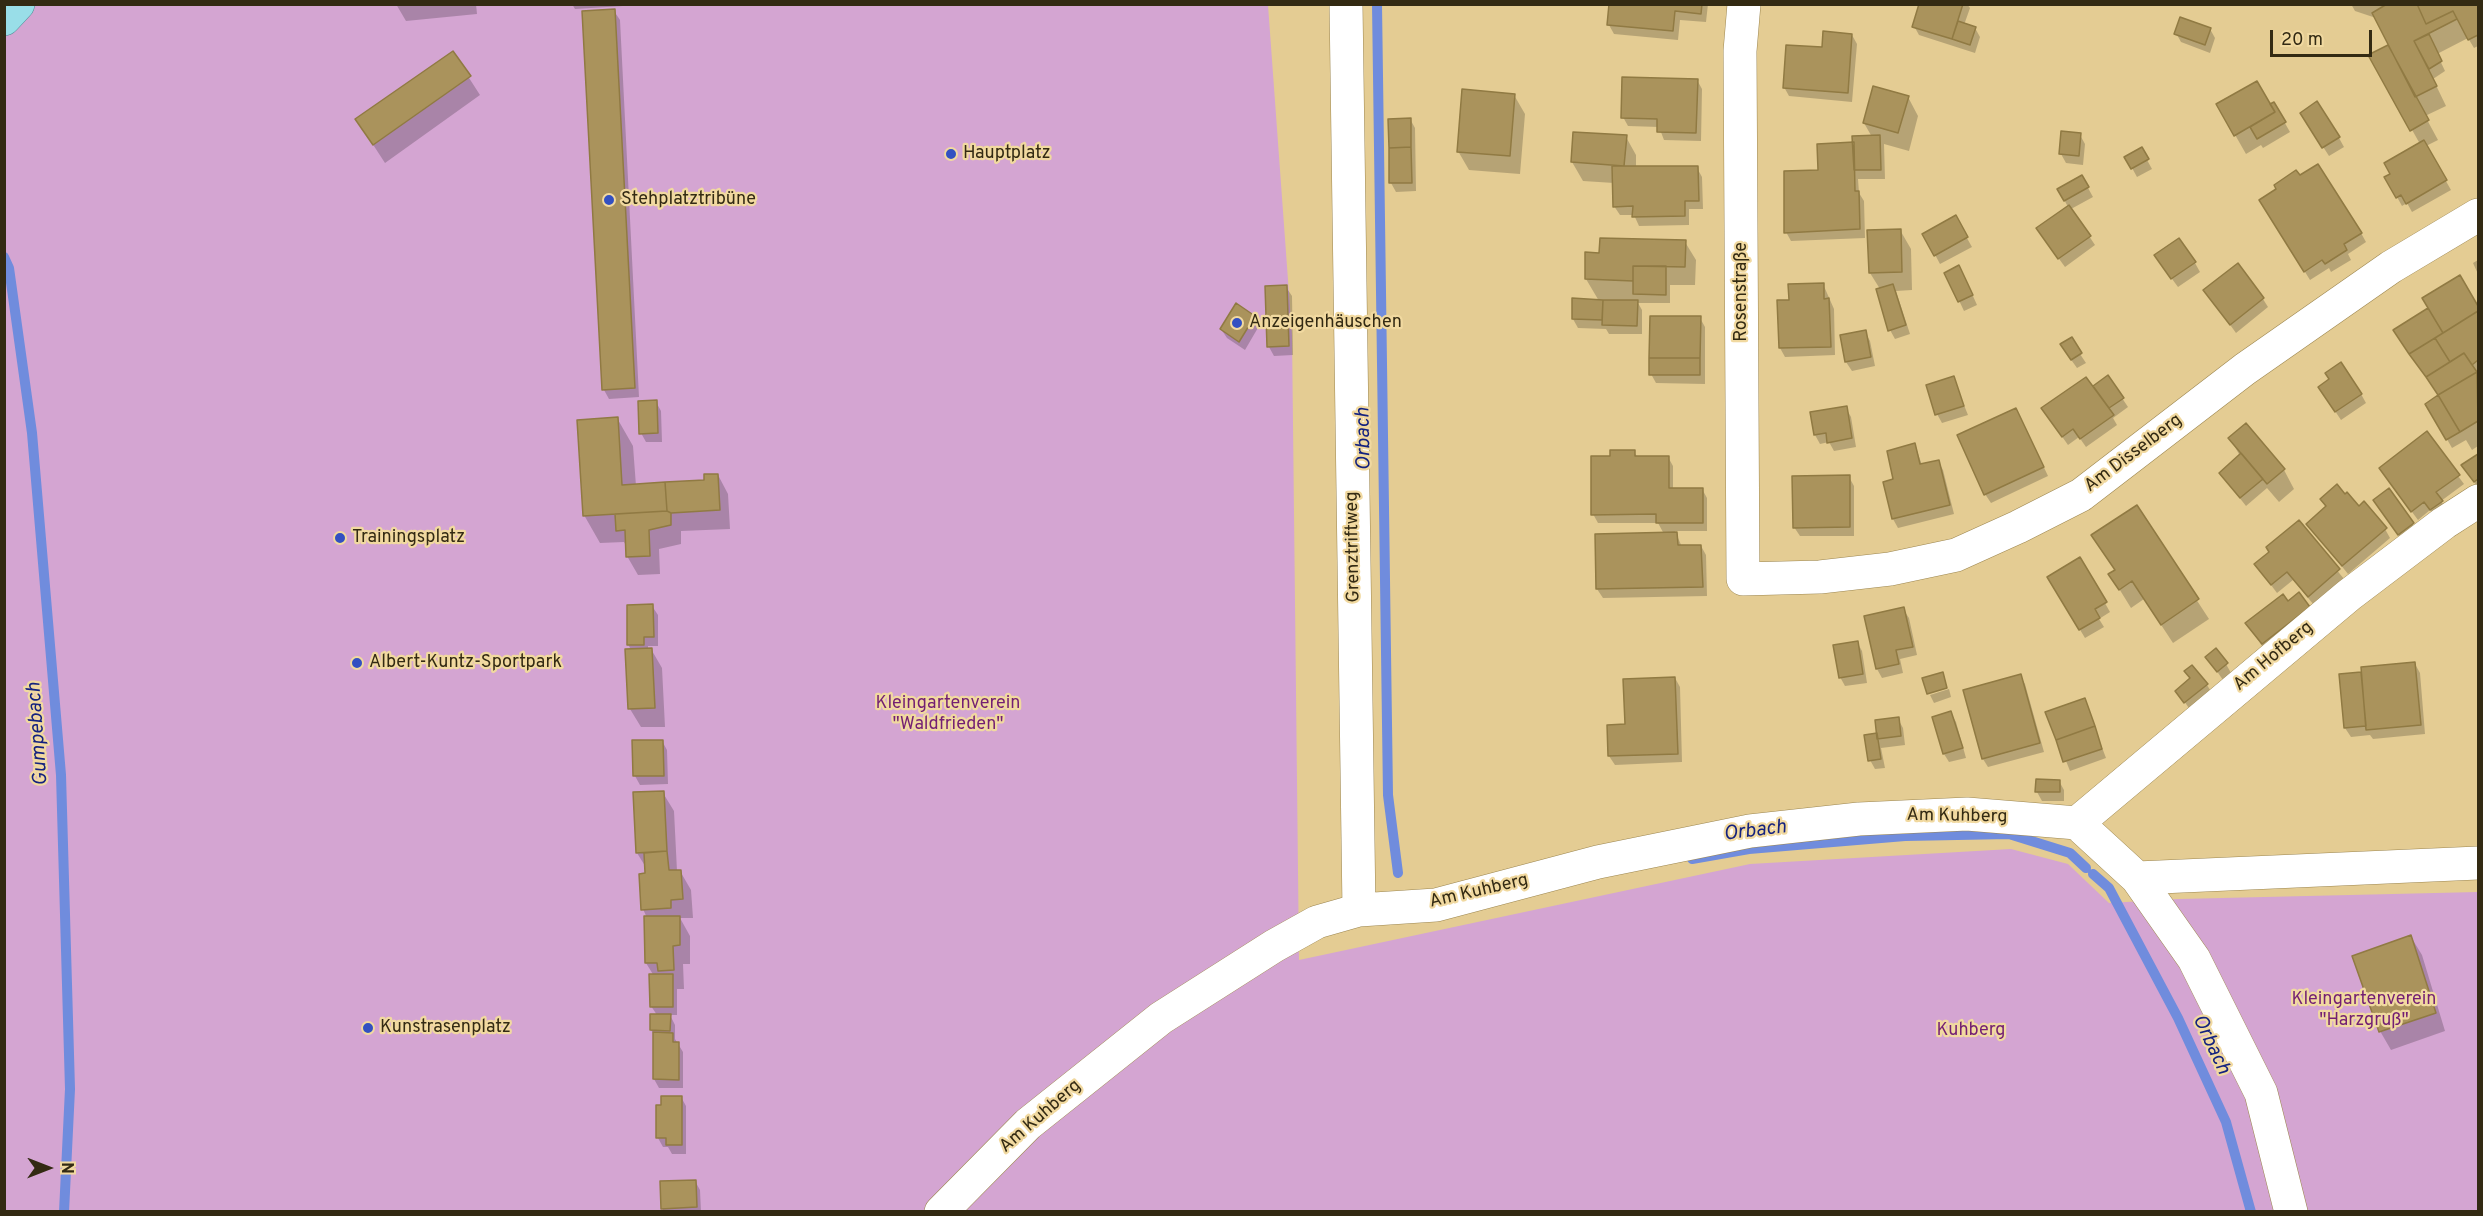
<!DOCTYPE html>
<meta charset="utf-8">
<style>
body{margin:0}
#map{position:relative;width:2483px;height:1216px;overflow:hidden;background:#e4cc93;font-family:Overpass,sans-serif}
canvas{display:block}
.frame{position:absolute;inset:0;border:6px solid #332a13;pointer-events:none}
.north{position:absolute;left:18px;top:1138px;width:60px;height:60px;-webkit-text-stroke:4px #f1d9a0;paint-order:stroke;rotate:90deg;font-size:16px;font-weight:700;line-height:24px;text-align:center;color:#332a13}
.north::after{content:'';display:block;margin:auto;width:21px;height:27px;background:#332a13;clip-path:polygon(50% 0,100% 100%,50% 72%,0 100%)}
.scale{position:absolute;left:2270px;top:30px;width:102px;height:27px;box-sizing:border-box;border:3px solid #332a13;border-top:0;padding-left:8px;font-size:18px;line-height:21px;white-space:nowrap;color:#332a13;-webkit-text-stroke:4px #f1d9a0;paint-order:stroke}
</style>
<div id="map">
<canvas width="2483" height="1216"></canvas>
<div class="frame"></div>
<div class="north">N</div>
<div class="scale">20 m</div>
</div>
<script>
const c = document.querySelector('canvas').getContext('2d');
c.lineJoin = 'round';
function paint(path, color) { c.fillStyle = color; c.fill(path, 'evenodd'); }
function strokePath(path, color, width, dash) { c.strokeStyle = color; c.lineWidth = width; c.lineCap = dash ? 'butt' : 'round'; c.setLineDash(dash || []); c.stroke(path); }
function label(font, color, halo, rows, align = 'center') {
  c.font = font + ' Overpass,sans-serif'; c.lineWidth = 4.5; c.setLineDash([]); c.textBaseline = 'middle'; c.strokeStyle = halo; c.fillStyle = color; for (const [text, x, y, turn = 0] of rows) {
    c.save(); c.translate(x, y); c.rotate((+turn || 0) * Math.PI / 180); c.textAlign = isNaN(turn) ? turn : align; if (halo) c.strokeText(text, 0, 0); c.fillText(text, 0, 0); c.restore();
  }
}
const green = new Path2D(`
 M4,5H1268L1292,335L1299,960L1750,864L2011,849L2068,864L2109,903L2179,899L2478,892V1211H5Z`);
const shadow = new Path2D(`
 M396,4H476L477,14L406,21Z
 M572,4H623V6L575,9Z
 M1611,4H1708L1706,22L1680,20L1678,40L1614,34L1609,25Z
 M1921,4H1967L1970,8L1964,25L1975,28L1980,37L1975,53L1919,35L1914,26Z
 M2351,4H2478V46L2474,48L2468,38L2437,54L2445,71L2433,79L2446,106L2425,116L2438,140L2426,146L2451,190L2412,212L2407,203L2402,206L2397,197L2392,174L2420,144L2370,55L2390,46L2376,18L2355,11ZM2412,34L2419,48L2417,49L2409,36Z
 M614,11L620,20L639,397L609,399L604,390Z
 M2210,29L2215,38L2210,53L2181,42L2176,33Z
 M1852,35L1857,44L1852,102L1789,96L1784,87L1823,49Z
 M453,53L480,95L385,163L357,120Z
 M1697,80L1702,89L1701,141L1664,140L1659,127L1628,126L1623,117Z
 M2256,83L2277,119L2274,104L2290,132L2263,148L2261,145L2246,154L2218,105Z
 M1514,95L1525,114L1520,174L1469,170L1458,151Z
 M1908,97L1918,116L1909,151L1884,144L1885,179H1858L1859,193L1864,201L1865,238L1791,241L1786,232L1819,171L1855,144L1872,137L1864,123Z
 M1410,119L1415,128L1416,191L1396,192L1391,183Z
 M2307,122L2339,138L2344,147L2329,156Z
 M1574,134L1626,137L1636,155V168H1697L1702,177L1703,209H1689V225L1639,226L1634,215H1620L1614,206V183L1583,181L1572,162Z
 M2080,135L2085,144L2083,165L2066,163L2061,154Z
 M2141,149L2152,169L2137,177L2126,157Z
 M2082,177L2093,197L2071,209L2095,245L2065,267L2043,237L2068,207L2059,190Z
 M2266,209L2361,233L2366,242L2348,254L2351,260L2331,272L2329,268L2310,280Z
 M1955,217L1972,247L1940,264L1924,234Z
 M1900,230L1911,249L1912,290L1896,291L1910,334L1895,339L1890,330L1880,289L1870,273Z
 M1685,242L1696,260L1695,285H1670V303H1638L1642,310V334H1609L1606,329L1578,328L1573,319L1599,301L1586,279L1601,254Z
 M2478,260V274L2473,263Z
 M2195,263L2200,272L2178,287L2161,264Z
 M1946,273L1964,276L1977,305L1964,311Z
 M2459,277L2478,309V446L2472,450L2466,440L2452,448L2427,404L2439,396L2400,339Z
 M1823,284L1834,309L1835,355L1785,357L1780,348L1790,301Z
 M1286,287L1292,296L1293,355L1274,356L1269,347Z
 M2205,290L2263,299L2268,307L2236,333Z
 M1254,317L1259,326L1245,350L1227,338L1221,329Z
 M1700,318L1705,327V384L1656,383L1651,374Z
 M1865,332L1870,341L1875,366L1852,371L1846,362Z
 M2067,354H2080L2086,363L2077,368Z
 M2108,377L2128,407L2113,418L2117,425L2086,447L2079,437L2068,445L2049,418Z
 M1953,378L1968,415L1942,423L1937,414Z
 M2361,394L2366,403L2341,420L2325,396Z
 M656,402L661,411L662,442H646L641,433Z
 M1846,408L1851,417L1856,447L1834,451L1829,442L1820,444L1815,435Z
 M617,418L633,446L636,486L705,482L718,475L728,494L730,529L681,531V544L659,549L660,574L638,575L627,556V547L624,542L600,543L584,515Z
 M2021,419L2048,476L1991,503L1985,494Z
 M2230,438L2284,470L2294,489L2279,502L2267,488L2246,506L2220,473L2240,456Z
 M1915,445L1922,465L1938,461L1943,470L1954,514L1898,528L1893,519L1884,483L1895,480Z
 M1634,452L1638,458L1668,457L1673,466V490L1702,489L1707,498V531H1675L1682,547L1701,546L1706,555L1707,596L1603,598L1597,589L1596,536L1664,534L1658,523H1598L1593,514L1611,457Z
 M2478,456V488L2469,474Z
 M2458,476L2464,484L2441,501L2447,510L2436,518L2430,510L2418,520L2386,477Z
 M1849,477L1854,486V536H1800L1794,527Z
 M2389,490L2418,533L2404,543L2380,509Z
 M2321,499L2358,508L2385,529L2390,538L2348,574L2308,524L2326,508Z
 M2136,507L2209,619L2173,643L2144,599L2131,608L2110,574L2116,571L2104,554Z
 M2298,522L2344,579L2314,605L2293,580L2277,593L2256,565L2270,553Z
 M2080,559L2110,612L2099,619L2104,627L2085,638L2049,578Z
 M2288,603L2319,626L2273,662L2247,624Z
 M652,606L658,615V646H648V650L651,649L662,668L665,727H641L630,709L631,650L628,644Z
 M1903,609L1909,618L1917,655L1900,659L1903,673L1882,678L1877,669Z
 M1857,642L1862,651L1867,683L1845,686L1840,677Z
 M2207,657L2226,664L2231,673L2223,680Z
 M2415,664L2420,673L2425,734L2373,739L2370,735L2351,737L2345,728L2340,675Z
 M2020,676L2025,684L2044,752L1988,767L1983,759Z
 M1675,678L1680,687L1682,762L1615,765L1609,756L1626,726Z
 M2191,679L2207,685L2212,693L2191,711L2177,691Z
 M1949,689L1951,697L1934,703L1930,695Z
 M2084,700L2106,758L2070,771L2047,713Z
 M1951,713L1956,722L1966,758L1949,762L1944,754Z
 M1898,719L1903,728L1905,745L1881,748L1885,768L1875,769L1870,760L1879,734Z
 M662,741L667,750L668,784L640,785L635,776L634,742Z
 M2059,781L2064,790V801H2042L2037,792Z
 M663,793L674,811L677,871H680L691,890L693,918H680L690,936V964H683L684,989H677V1015H670L675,1025V1039L683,1052V1088H659L654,1079L655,1036L651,1030L657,1015L651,1006L654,976L646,963L647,918L643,909L647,869L637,853Z
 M2411,937L2422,955L2445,1031L2391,1050L2380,1031Z
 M681,1097L686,1106V1154H672L668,1147H663L658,1138Z
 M695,1181L700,1190L701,1212H664L662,1208Z`);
const stream = new Path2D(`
 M1377,4L1388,795L1398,873
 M4,257L9,268L32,433L61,775L70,1089L64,1212
 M1692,859L1749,849L1905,836L2009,834L2070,853L2086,868
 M2093,874L2109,888L2178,1018L2226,1122L2251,1212`);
const building = new Path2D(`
 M1609,4H1702L1701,14L1675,11L1673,31L1607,25Z
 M1919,4H1963L1952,39L1912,27Z
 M2387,4H2417L2426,24L2453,11L2457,19L2414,41L2437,86L2415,97L2372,13Z
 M2417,4H2478V35L2468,40L2453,11L2426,24Z
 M615,9L635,388L602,390L582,11Z
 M2180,17L2211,28L2205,45L2174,34Z
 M1958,21L1976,27L1970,45L1952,39Z
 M1823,31L1852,34L1848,93L1783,88L1786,45L1822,47Z
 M2429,34L2442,61L2429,69L2414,41Z
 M2388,45L2429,120L2410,131L2368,55Z
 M453,51L471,76L373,145L355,119Z
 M1622,77L1698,79L1696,133L1657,132V119L1621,118Z
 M2257,81L2275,112L2234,136L2216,104Z
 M1873,86L1909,96L1898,133L1863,123Z
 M1462,89L1515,94L1510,156L1457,152Z
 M2317,101L2340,137L2322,148L2300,113Z
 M2274,102L2286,122L2257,139L2250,127L2275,112L2270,104Z
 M1411,118V147L1389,148L1388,119Z
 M2061,131L2081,133L2079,156L2059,154Z
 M1573,132L1627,135L1624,166L1571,162Z
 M1880,135L1881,170H1854L1852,136Z
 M2424,140L2447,180L2406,204L2401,195L2396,198L2384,177L2390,174L2384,163Z
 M1854,142L1855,191H1859L1860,229L1784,233V171L1818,170L1817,144Z
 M1411,147L1412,183H1389V148Z
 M2142,147L2149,159L2131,169L2124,157Z
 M2318,164L2362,233L2344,244L2347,250L2325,264L2322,260L2304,272L2259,200L2276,189L2274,185L2296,170L2300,175Z
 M1612,166H1698L1699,201H1685V216L1632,217L1633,206L1613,207Z
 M2082,175L2089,187L2064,201L2057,189Z
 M2069,205L2091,236L2058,259L2036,228Z
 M1956,215L1968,237L1934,256L1922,234Z
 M1901,229L1902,272L1869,273L1867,230Z
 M1600,238L1686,240L1685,267L1633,266V281L1585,279V252L1599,253Z
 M2179,238L2196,262L2171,279L2154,255Z
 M2238,263L2264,298L2230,325L2203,290Z
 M1959,265L1973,295L1958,302L1944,273Z
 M1633,266H1666V295L1633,294Z
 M2460,275L2478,306V311L2443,333L2422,298Z
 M1824,283V299L1829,298L1831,347L1779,348L1777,300H1789L1788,284Z
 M1893,284L1906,325L1888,331L1876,289Z
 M1287,285L1289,346L1267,347L1265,286Z
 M1572,298L1603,300L1602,320L1572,319Z
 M1603,300H1638L1637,326L1602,325Z
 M1236,303L1255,316L1239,342L1220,329Z
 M2428,308L2443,333L2409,354L2393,330Z
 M2478,311V360L2472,365L2464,353L2450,362L2435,338Z
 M1650,316H1701L1700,358H1649Z
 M1866,330L1871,357L1845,362L1840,335Z
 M2072,337L2082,353L2071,360L2060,344Z
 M2435,338L2450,362L2426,377L2409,354Z
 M2464,353L2477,372L2438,395L2426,377Z
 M1649,358H1700V375H1649Z
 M2341,362L2362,394L2335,412L2318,387L2329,379L2325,373Z
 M2477,372L2478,421L2460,432L2438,395Z
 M2108,375L2124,398L2109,408L2093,386Z
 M1954,376L1964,406L1935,415L1926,385Z
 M2086,377L2114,415L2080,439L2073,429L2062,437L2041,408Z
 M2438,395L2460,432L2446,440L2425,404Z
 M657,400L658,433L639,434L638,401Z
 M1847,406L1852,438L1827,443L1826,433L1814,435L1810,412Z
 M2016,408L2044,467L1984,495L1957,435Z
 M618,417L622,485L665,482L667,511L583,516L577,420Z
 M2246,423L2285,469L2267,484L2228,438Z
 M2427,431L2460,475L2436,492L2443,501L2430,510L2424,502L2411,512L2379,468Z
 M1915,443L1920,464L1939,460L1950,505L1892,519L1883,482L1893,479L1887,451Z
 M1610,450H1635V456H1669V488H1703V523H1656V514L1591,515V456H1610Z
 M2241,453L2263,479L2240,498L2219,473Z
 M2478,454V479L2474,482L2461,465Z
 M704,474H718L720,510L671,513L667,511L665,482L704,480Z
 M1850,475V527L1793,528L1792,476Z
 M2337,484L2345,494L2347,492L2359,506L2364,501L2387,528L2342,566L2306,524L2326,506L2320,499Z
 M2389,488L2414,523L2398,535L2373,500Z
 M2137,505L2199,599L2161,625L2132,581L2119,590L2108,574L2115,570L2091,535Z
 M667,511L671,513V525L649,530L650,556L626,557L625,530L616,531L615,514Z
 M2299,520L2340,569L2308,597L2287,572L2271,585L2254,564L2269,552L2266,547Z
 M1677,532L1678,545H1701L1703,587L1596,589L1595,534Z
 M2080,557L2107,602L2095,609L2100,618L2079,630L2047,577Z
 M2299,592L2310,607L2262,644L2245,623L2283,594L2288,601Z
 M653,604L654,637H644V645H627V605Z
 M1904,607L1913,647L1896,650L1899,664L1876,669L1864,616Z
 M1858,641L1863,674L1839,678L1833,645Z
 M652,648L655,708L628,709L625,649Z
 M2216,648L2228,663L2217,672L2205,657Z
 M2415,662L2421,725L2366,730L2361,667Z
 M2192,665L2208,684L2184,703L2175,691L2190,678L2184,671Z
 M1943,672L1947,688L1927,694L1922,678Z
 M2361,672L2366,726L2344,728L2339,674Z
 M2021,674L2040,743L1982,759L1963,690Z
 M1675,677L1678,754L1608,756L1607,725L1625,724L1623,679Z
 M2085,698L2095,726L2056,740L2045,712Z
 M1951,711L1963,748L1943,754L1932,717Z
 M1899,717L1901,736L1877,739L1875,720Z
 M2095,726L2102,749L2063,762L2056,740Z
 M1877,733L1881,759L1868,761L1864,735Z
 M632,740H663L664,776H633Z
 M2036,779L2060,780V792H2035Z
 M664,791L667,851L636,853L633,792Z
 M667,851L669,870H681L683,899L671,900V908L641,910L639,874L645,873L644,853Z
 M644,916H680V945L673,946L674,970L658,971L657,963H645Z
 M2411,935L2436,1013L2379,1032L2352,956Z
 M649,974H673V1007H650Z
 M650,1014H671L670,1031L650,1030Z
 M653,1032L673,1033V1042H679V1080L653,1079Z
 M661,1096H682V1145H666V1138H656V1105H661Z
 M696,1180L697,1207L661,1209L660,1181Z`);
const minor = new Path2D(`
 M1346,4L1359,910
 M1744,4L1740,51L1743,579L1820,577L1890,569L1956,555L2018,527L2081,495L2245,369L2391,267L2478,215
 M2077,823L2349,595L2444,523L2478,501
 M2077,823L2137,878L2194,959L2261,1093L2291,1212
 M2137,878L2478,863
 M941,1212L1028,1124L1161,1018L1274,946L1317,922L1359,910L1436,905L1598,862L1750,831L1859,819L1967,814L2077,823`);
const major = new Path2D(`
 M4,19L18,4`);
const markers = [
 [951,154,6,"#3350c1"],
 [609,200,6,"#3350c1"],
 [1237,323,6,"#3350c1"],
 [340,538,6,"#3350c1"],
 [357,663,6,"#3350c1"],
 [368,1028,6,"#3350c1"]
];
const poiNames = [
 ["Hauptplatz",963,154],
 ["Stehplatztribüne",621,200],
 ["Anzeigenhäuschen",1249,323],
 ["Trainingsplatz",352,538],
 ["Albert-Kuntz-Sportpark",369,663],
 ["Kunstrasenplatz",380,1028]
];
const streetNames = [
 ["Rosenstraße",1742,292,-90],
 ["Am Disselberg",2134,454,-37],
 ["Grenztriftweg",1354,547,-91],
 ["Am Hofberg",2274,657,-40],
 ["Am Kuhberg",1957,817,1],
 ["Am Kuhberg",1479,892,-13],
 ["Am Kuhberg",1041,1117,-41]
];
const parkNames = [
 ["Kleingartenverein",948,704],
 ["\"Waldfrieden\"",948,725],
 ["Kleingartenverein",2364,1000],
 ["\"Harzgruß\"",2364,1021],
 ["Kuhberg",1971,1031]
];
const waterNames = [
 ["Orbach",1365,439,-91],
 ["Gumpebach",39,734,-94],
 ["Orbach",1755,832,-7],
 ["Orbach",2210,1045,65]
];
paint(green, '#d4a5d2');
paint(shadow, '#0003');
strokePath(stream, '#708cdd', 10);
paint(building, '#aa935c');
strokePath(building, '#907a43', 1.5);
strokePath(minor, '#9c864f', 34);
strokePath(major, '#499194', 34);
strokePath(minor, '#fff', 33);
strokePath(major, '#99dee8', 33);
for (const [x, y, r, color] of markers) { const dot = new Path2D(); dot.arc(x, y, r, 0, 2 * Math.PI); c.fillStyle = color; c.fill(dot); strokePath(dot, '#f1d9a0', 2); }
label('18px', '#332a13', '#f1d9a0', poiNames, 'left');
label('18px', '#332a13', '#f1d9a0', streetNames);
label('18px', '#731f73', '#f1d9a0', parkNames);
label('italic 20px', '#14227f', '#f1d9a0', waterNames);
</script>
